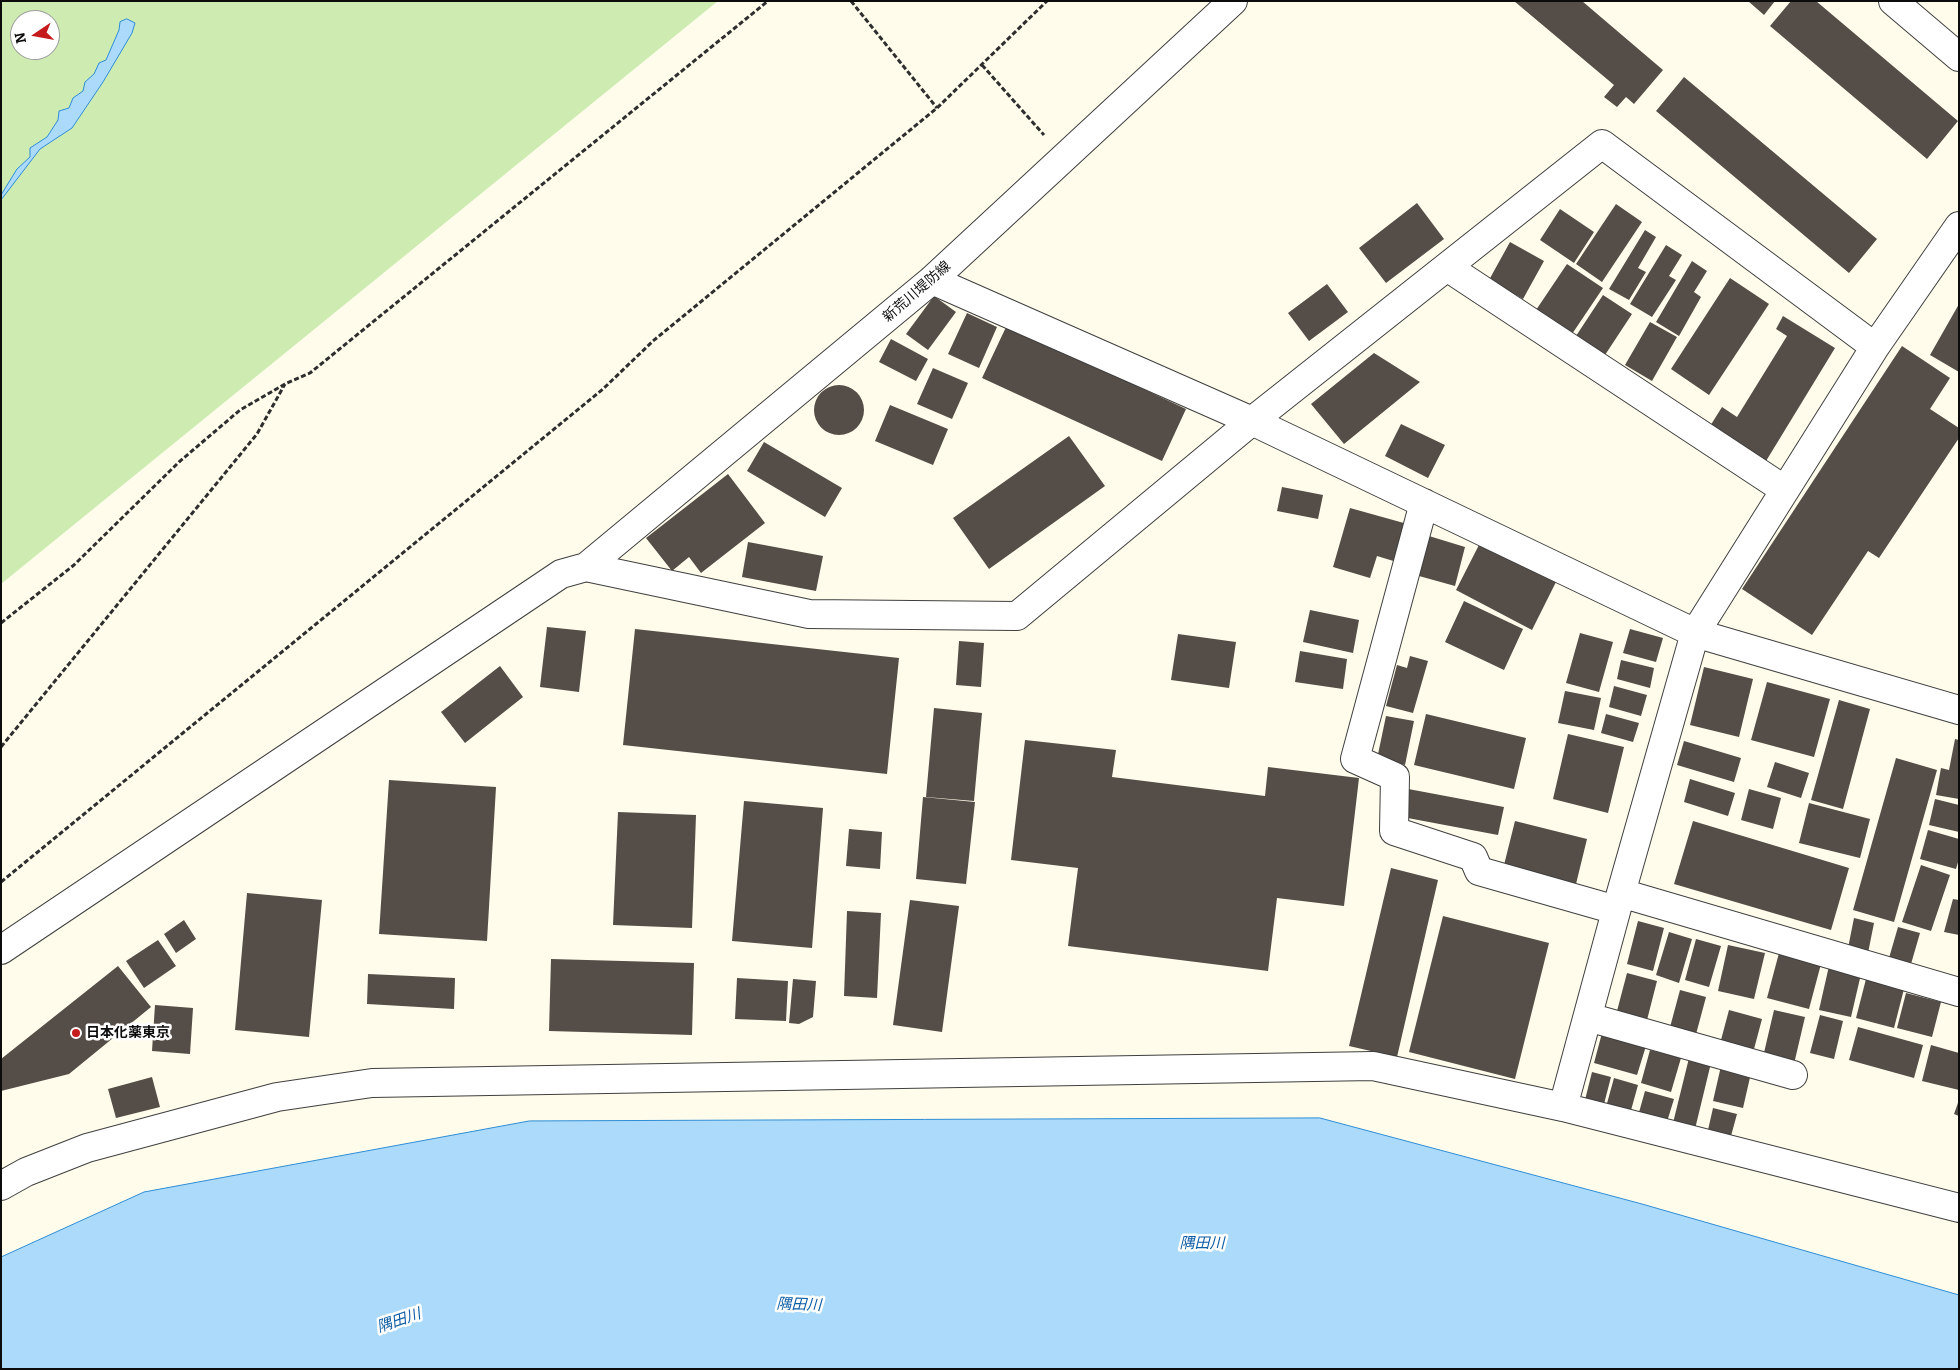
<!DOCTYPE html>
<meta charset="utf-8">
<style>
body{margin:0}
#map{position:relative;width:1960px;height:1370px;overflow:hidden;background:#fffceb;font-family:Bitter,serif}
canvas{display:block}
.frame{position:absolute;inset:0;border:2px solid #0c0c0c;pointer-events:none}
.north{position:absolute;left:10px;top:10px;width:50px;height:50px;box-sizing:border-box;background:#fff;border:1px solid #9e9e9e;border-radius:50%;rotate:258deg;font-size:14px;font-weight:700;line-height:20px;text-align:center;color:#0c0c0c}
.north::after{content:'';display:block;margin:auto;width:18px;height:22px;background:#c41b1d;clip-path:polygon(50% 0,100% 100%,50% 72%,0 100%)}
</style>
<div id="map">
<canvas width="1960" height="1370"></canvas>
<div class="frame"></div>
<div class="north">N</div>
</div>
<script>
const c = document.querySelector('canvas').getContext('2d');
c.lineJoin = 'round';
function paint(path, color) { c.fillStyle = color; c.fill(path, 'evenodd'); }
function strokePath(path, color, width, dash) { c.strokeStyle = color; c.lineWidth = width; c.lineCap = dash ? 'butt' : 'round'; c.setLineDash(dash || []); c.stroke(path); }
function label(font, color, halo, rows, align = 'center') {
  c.font = font + ' Bitter,"Noto Sans JP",serif'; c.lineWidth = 5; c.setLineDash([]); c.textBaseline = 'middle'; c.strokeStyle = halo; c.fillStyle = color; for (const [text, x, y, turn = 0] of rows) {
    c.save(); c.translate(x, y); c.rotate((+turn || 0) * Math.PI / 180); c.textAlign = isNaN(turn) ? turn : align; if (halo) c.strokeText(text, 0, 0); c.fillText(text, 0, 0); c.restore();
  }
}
const green = new Path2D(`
 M1,1H718L1,584ZM20,20H50V50H20Z`);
const water = new Path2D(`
 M127,19L135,23L132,33L103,82L72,128L40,149L1,200V195L17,169L30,157V148L47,137L58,120L59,111L69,108L73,98L83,91L85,82L94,74L99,63L106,60L119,30L120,22Z
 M1320,1118L1642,1204L1959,1295V1369H1V1257L144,1192L529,1121Z`);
const building = new Path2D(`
 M1514,1H1582L1663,70L1634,104L1626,97L1617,107L1604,97L1614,85Z
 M1748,1H1775L1764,15Z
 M1791,1H1816L1958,121L1927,159L1770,26Z
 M1684,77L1877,239L1849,273L1656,111Z
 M1417,203L1444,239L1386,283L1359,248Z
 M1616,204L1642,222L1602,282L1576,264Z
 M1560,209L1594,232L1574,263L1540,240Z
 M1645,230L1656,237L1638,268L1646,272L1629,300L1609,289Z
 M1510,242L1544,261L1523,299L1489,280Z
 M1666,245L1682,255L1669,276L1676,280L1652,317L1630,304Z
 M1692,261L1707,271L1694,292L1701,297L1679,336L1656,322Z
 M1567,264L1603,288L1570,337L1534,313Z
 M1730,278L1769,304L1709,395L1671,369Z
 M1327,284L1348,312L1309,341L1288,313Z
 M1603,295L1632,314L1605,355L1576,336Z
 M934,296L956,312L928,350L906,334Z
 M1959,304V372L1930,355Z
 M967,313L997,327L979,368L948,354Z
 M1783,316L1835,348L1763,466L1707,431L1722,407L1737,417L1787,336L1776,329Z
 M1650,322L1677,337L1652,381L1625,365Z
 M1007,325L1186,409L1162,461L982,378Z
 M891,339L928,359L916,381L879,362Z
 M1902,346L1950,378L1930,409L1959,428V438L1879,558L1868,551L1812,635L1742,589Z
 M1374,353L1420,382L1344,444L1311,404Z
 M933,368L968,383L952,419L917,404Z
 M814 410a25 25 0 1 1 50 0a25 25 0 1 1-50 0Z
 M890,405L948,429L933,465L875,441Z
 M1401,424L1445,445L1428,478L1385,456Z
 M1069,436L1105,486L989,569L953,518Z
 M764,442L842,488L825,517L747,471Z
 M728,474L765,523L701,573L689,557L672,571L646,538Z
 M1282,487L1323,495L1318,519L1277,511Z
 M1350,508L1411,525L1400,563L1377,556L1370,578L1333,567Z
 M1429,536L1465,547L1455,586L1419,576Z
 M748,542L823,556L816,591L742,577Z
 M1480,543L1556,582L1532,630L1456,590Z
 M1464,601L1523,629L1504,670L1445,642Z
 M1310,610L1359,620L1353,653L1303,642Z
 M547,627L586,631L579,692L540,687Z
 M635,629L899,658L887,774L623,745Z
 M1630,629L1663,638L1656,662L1623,653Z
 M1580,633L1613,642L1599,692L1566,683Z
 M1178,634L1236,642L1229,688L1171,680Z
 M959,641L984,643L981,687L956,685Z
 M1300,651L1347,659L1343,689L1295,682Z
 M1410,656L1428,661L1413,713L1386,706L1397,665L1407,668Z
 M1621,660L1654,668L1650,688L1617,679Z
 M500,666L523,697L465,743L441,712Z
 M1704,667L1753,679L1739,737L1690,725Z
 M1767,682L1830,699L1814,757L1751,740Z
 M1614,686L1647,695L1641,716L1609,707Z
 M1565,691L1601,698L1594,730L1558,723Z
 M1839,700L1870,709L1843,809L1811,800Z
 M934,708L982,713L974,801L926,797Z
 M1426,714L1526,738L1514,789L1414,765Z
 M1606,714L1639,723L1633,742L1601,733Z
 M1386,716L1414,721L1405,765L1377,759Z
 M1568,734L1624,747L1608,813L1553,799Z
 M1955,739L1959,740V799L1936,795L1941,768L1949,770Z
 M1025,740L1116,750L1112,777L1265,796L1268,767L1359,778L1344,906L1277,898L1268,971L1068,946L1078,868L1011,860Z
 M1684,741L1741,758L1734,782L1677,765Z
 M1896,758L1937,770L1894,922L1853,910Z
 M1775,762L1809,773L1801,798L1767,787Z
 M1690,779L1735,793L1728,816L1684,802Z
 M389,780L496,787L487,941L379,934Z
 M1403,788L1504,807L1498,835L1397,816Z
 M1749,789L1781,798L1773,829L1741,820Z
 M923,797L975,802L966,884L916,879Z
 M1935,799L1959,805V832L1929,825Z
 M744,801L823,808L812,948L732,941Z
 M1809,803L1870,819L1860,858L1799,843Z
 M618,812L696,815L692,928L613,925Z
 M1515,821L1587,839L1576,884L1504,865Z
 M1693,821L1849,868L1831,930L1674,884Z
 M849,829L882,832L880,869L846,866Z
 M1928,830L1959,839V859L1956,869L1920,859Z
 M1921,865L1950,875L1931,931L1902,922Z
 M1391,868L1438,880L1397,1057L1349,1046Z
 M247,893L322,900L309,1037L235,1030Z
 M1953,899L1959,900V935L1944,932Z
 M910,900L959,906L942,1032L893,1025Z
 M847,911L881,913L877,998L844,996Z
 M1443,916L1549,943L1515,1079L1409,1052Z
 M1854,918L1874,923L1868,953L1848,948Z
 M184,920L196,939L176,953L164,934Z
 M1638,921L1664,928L1653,971L1627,964Z
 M1898,927L1920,933L1911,964L1889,958Z
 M1669,932L1692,939L1679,983L1656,975Z
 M1696,939L1721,946L1709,987L1685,980Z
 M158,940L176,966L144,988L126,961Z
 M1728,945L1765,953L1754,999L1718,991Z
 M1779,953L1821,964L1809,1009L1767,998Z
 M551,959L694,963L692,1035L549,1031Z
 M118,966L151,1007L69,1074L1,1091V1059Z
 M1829,966L1861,974L1851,1017L1819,1010Z
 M1627,973L1657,981L1647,1020L1617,1011Z
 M368,974L455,978L454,1009L367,1004Z
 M737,978L788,981L786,1021L735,1019Z
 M793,979L816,981L813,1017L799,1024L789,1023Z
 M1866,979L1904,989L1894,1028L1856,1018Z
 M1680,990L1706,997L1695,1038L1669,1031Z
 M1906,993L1941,1002L1932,1037L1897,1028Z
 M155,1005L193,1008L190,1054L152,1051Z
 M1729,1010L1762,1019L1754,1049L1721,1040Z
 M1774,1010L1805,1017L1794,1064L1763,1057Z
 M1820,1015L1843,1021L1834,1059L1810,1053Z
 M1858,1027L1923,1045L1914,1078L1849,1060Z
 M1602,1033L1646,1046L1637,1075L1594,1063Z
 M1931,1045L1959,1053V1090L1922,1081Z
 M1650,1050L1681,1058L1671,1092L1641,1083Z
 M1689,1058L1711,1063L1695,1129L1673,1123Z
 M1721,1066L1751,1073L1743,1108L1713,1101Z
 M1592,1072L1611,1077L1604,1104L1585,1100Z
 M152,1077L160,1107L116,1118L108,1089Z
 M1614,1078L1638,1085L1630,1114L1606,1107Z
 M1645,1091L1674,1099L1666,1125L1638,1116Z
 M1959,1100V1116L1954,1114Z
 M1713,1108L1737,1114L1731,1136L1708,1130Z`);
const path = new Path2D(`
 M851,1L937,108
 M982,65L1044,135
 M1,623L74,565L179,462L240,410L285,384L310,373L768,1
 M1,747L257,434L285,384
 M1,882L603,389L653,341L937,108L1047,1`);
const minor = new Path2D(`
 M1893,1L1959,57
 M1447,267L1785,490
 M932,280L1252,421L1695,633L1959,710
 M1424,503L1355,759L1395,777L1394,831L1473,857L1479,871L1616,910
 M586,567L932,280L1233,1
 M1621,893L1959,992
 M1,950L561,574L586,567L809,614L1017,616L1252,421L1602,144L1875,347
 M1588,1017L1793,1075
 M1563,1107L1621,893L1695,633L1875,347L1959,226
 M1,1186L26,1172L87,1148L277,1097L372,1083L1373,1066L1563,1107L1959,1208`);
const markers = [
 [76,1033,5,"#c41b1d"]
];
const streetNames = [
 ["新荒川堤防線",917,292,-41]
];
const poiNames = [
 ["日本化薬東京",86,1033]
];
const waterNames = [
 ["隅田川",1202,1244],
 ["隅田川",799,1305,2],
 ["隅田川",399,1321,-19]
];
paint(green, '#ceecb2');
paint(water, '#abdafa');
strokePath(water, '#2e8dd6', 1);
paint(building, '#554d47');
strokePath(minor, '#3f3f3f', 30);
strokePath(path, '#2e2e2e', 3, [5, 2.5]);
strokePath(minor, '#fff', 28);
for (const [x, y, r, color] of markers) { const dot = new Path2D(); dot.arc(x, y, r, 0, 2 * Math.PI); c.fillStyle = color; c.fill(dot); strokePath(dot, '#fff', 2); }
label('14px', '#0c0c0c', '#fff', streetNames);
label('bold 14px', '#0c0c0c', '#fff', poiNames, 'left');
label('italic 15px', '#0e5da5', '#fff', waterNames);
</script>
